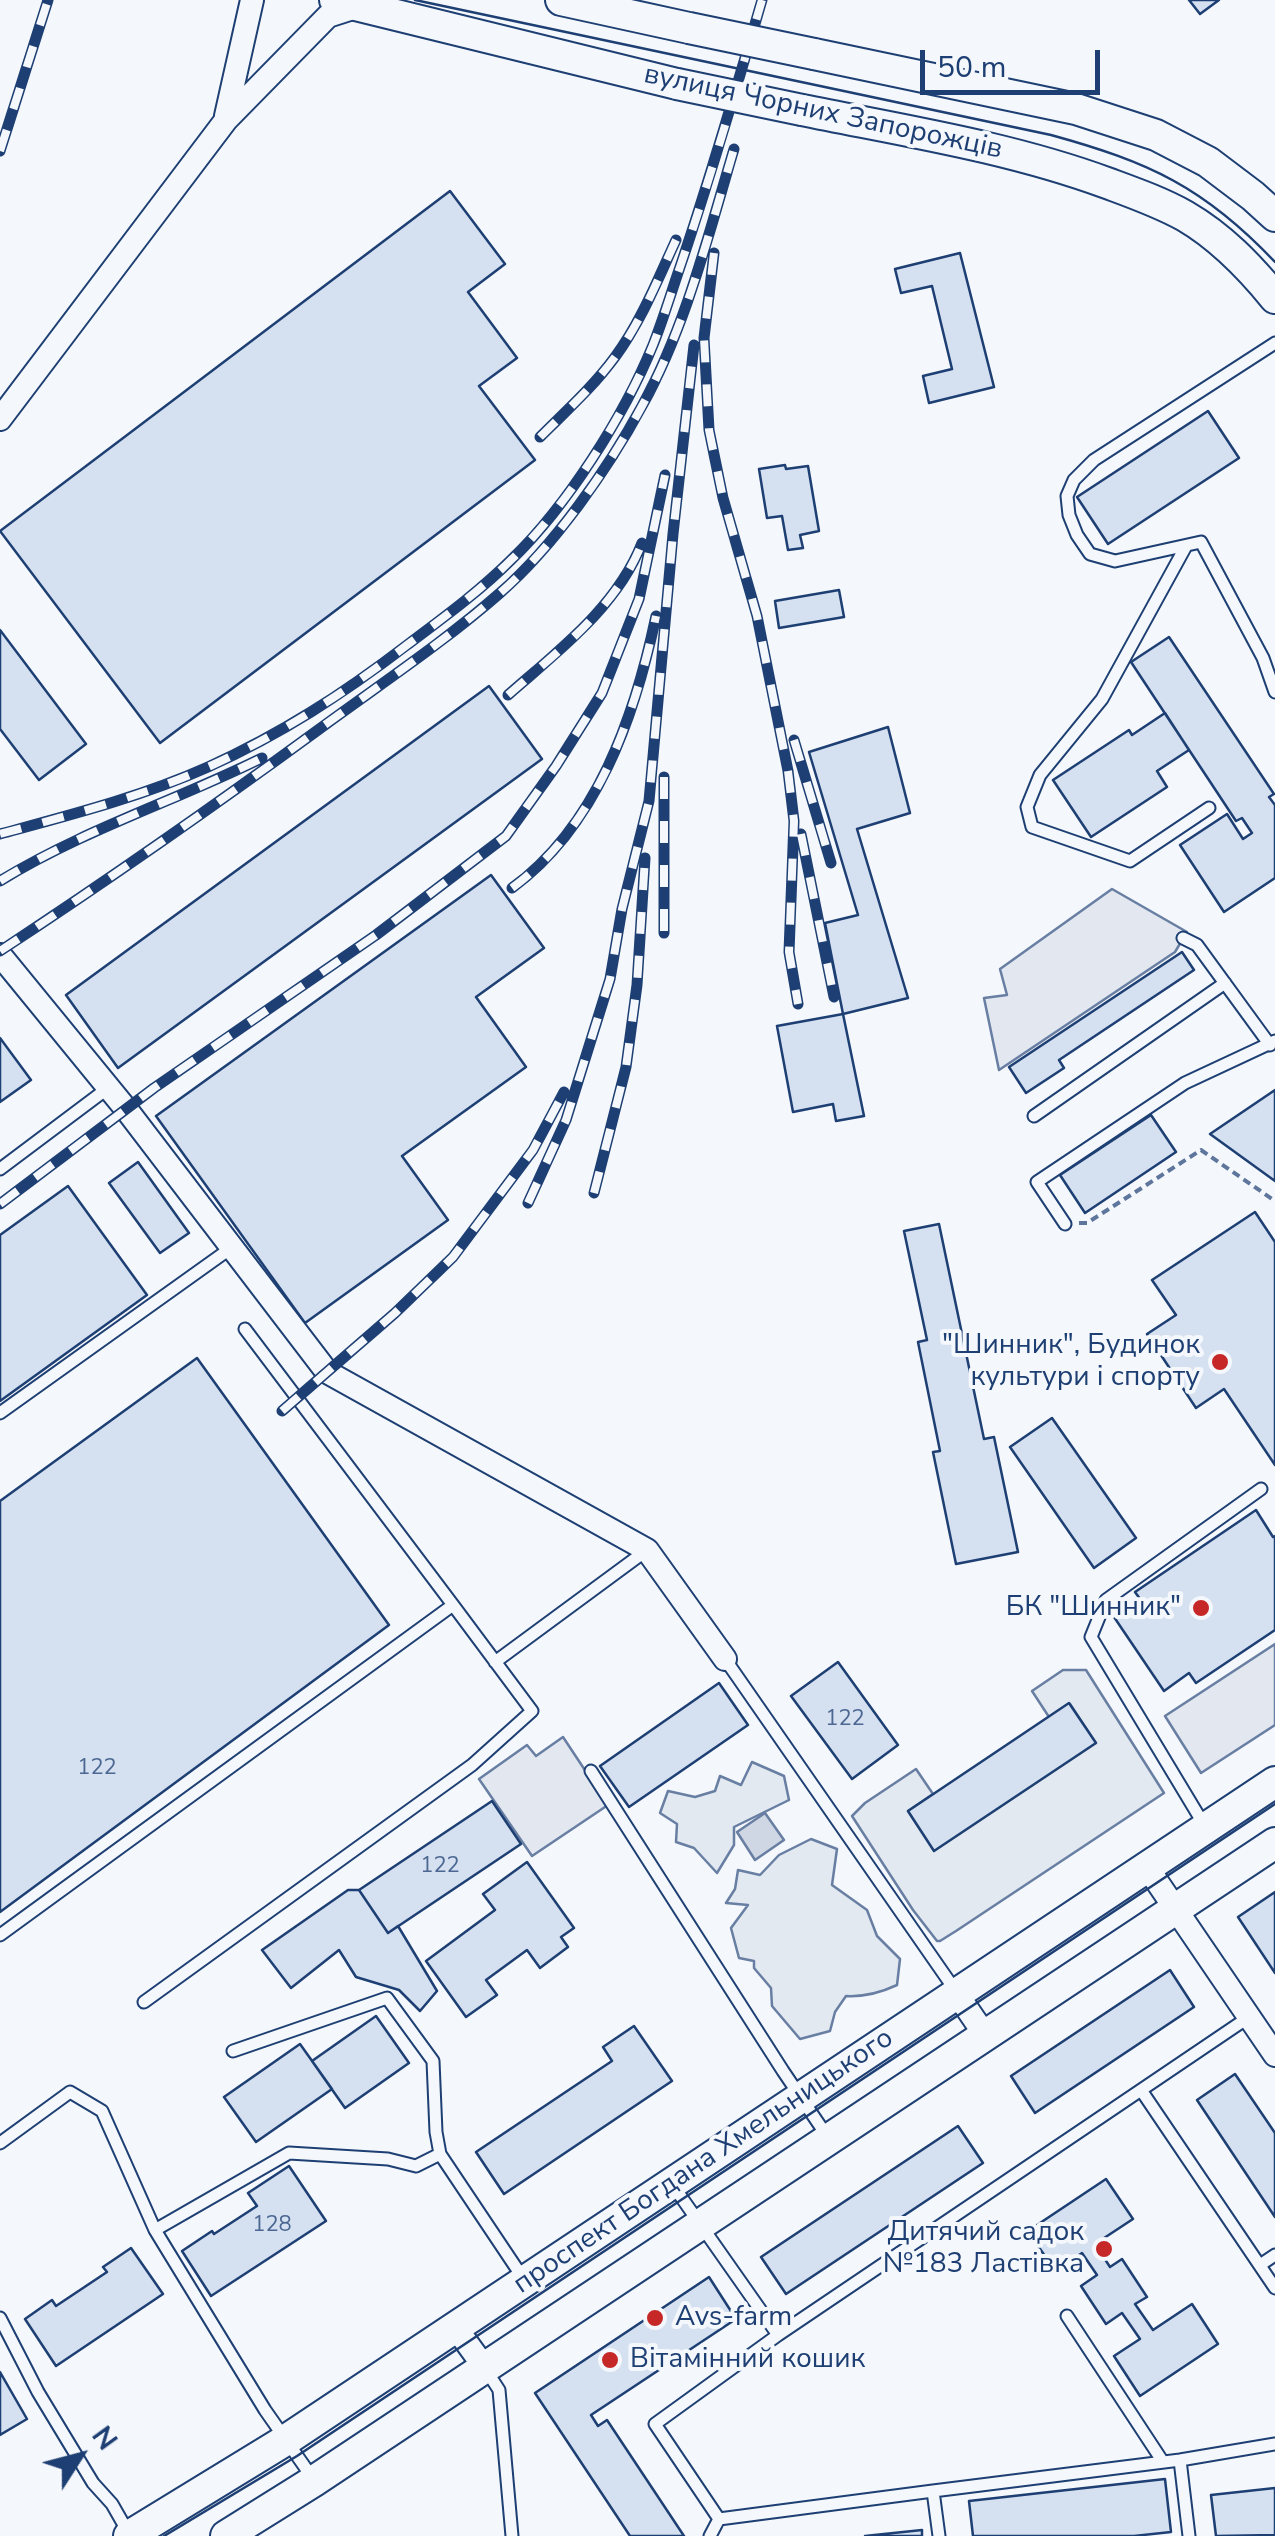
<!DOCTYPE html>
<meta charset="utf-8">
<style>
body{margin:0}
#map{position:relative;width:1275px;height:2536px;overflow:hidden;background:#f4f7fb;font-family:"Nunito Sans",sans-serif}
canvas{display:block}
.north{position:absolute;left:30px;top:2406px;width:100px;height:100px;-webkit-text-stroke:8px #f4f7fb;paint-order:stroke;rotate:54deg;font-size:28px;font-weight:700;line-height:40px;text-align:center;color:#1d3f73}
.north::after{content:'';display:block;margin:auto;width:35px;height:45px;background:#1d3f73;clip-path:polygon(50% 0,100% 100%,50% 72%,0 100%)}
.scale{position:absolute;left:920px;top:50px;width:180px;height:45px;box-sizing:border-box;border:5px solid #1d3f73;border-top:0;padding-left:12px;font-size:30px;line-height:35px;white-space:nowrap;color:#1d3f73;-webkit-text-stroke:8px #f4f7fb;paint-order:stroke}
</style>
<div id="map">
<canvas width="1275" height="2536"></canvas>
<div class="north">N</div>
<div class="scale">50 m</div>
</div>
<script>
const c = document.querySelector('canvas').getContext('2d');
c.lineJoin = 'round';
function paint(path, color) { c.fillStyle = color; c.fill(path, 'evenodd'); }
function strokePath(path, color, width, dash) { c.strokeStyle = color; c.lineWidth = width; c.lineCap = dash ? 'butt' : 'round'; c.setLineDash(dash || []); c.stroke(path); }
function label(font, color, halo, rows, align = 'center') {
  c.font = font + ' "Nunito Sans",sans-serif'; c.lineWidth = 8; c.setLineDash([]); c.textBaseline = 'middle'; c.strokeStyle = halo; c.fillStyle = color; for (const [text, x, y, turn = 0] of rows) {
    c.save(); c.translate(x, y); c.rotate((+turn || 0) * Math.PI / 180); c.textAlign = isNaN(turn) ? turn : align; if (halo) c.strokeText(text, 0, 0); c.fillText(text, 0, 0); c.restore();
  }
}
const green = new Path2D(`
 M1063,1670H1086L1164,1793L956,1931L940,1941H937L913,1910L852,1816L865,1803L916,1769L933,1794L908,1811L934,1850L1095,1742L1070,1704L1049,1717L1032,1691Z
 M752,1762L784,1776L789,1800L734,1827V1845L717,1873L694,1848L676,1842L677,1824L660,1813L668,1791L695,1797L715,1791L720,1776L741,1785Z
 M811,1839L837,1849L832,1885L867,1910L877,1936L900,1959L897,1985C880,1993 865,1997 846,1996L835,2012L830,2031L800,2039L772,2006L771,1988L754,1968V1961L739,1958L731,1928L748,1905L726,1903L735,1889L738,1870L760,1875L779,1855Z`);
const parking = new Path2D(`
 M1112,889L1187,932L1175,952L999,1070L984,998L1007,995L1000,969Z
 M1275,1644V1725L1201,1773L1165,1716Z
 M563,1737L608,1805L532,1856L479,1779L527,1745L536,1756Z`);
const water = new Path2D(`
 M765,1813L784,1840L755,1860L737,1832Z`);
const building = new Path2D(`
 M1189,0H1219L1200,14Z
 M450,191L505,264L468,292L517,358L479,386L535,460L160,743L0,531Z
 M960,253L994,387L929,403L923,376L952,369L932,286L901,293L895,269Z
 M1208,411L1239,458L1108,544L1077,497Z
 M785,465L786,469L808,466L819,531L800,535L803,548L788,550L782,516L767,518L759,469Z
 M839,590L844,617L779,628L775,601Z
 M0,630L86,744L39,780L0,729Z
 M1169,637L1274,794L1269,797L1275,805V878L1224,912L1180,845L1227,814L1243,839L1252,833L1242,818L1236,821L1131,662Z
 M489,686L542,759L118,1068L66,995Z
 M1165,713L1189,750L1157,771L1167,787L1091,837L1053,780L1129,730L1132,735Z
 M888,727L910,813L857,829L908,998L843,1014L825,923L858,915L809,752Z
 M491,875L544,948L476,997L526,1067L402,1156L448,1220L305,1323L156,1116Z
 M1182,952L1194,970L1059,1060L1064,1068L1026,1093L1009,1067Z
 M843,1014L864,1116L836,1121L833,1104L793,1112L777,1026Z
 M0,1038L31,1080L0,1102Z
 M1275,1090V1181L1210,1134Z
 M1151,1115L1176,1152L1085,1213L1060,1175Z
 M138,1162L189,1233L160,1253L109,1183Z
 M68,1186L147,1295L0,1401V1235Z
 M1255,1212L1275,1242V1465L1224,1389L1196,1408L1147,1334L1176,1315L1152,1280Z
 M939,1224L984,1439L994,1437L1018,1552L956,1564L933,1452L940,1451L918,1342L927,1340L904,1231Z
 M197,1358L389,1625L0,1912V1501Z
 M1052,1418L1136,1538L1094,1568L1010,1447Z
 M1256,1510L1273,1537L1275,1536V1630L1196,1683L1189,1673L1164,1691L1114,1617L1140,1599L1135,1592Z
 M838,1662L898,1745L852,1779L791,1696Z
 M719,1683L748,1725L629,1807L600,1766Z
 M1069,1703L1096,1743L934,1851L908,1811Z
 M492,1801L521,1844L388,1933L359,1890Z
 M527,1862L574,1928L561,1937L568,1947L540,1968L527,1950L486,1980L497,1995L466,2017L426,1961L495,1910L483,1894Z
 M348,1890H359L388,1933L398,1926L437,1991L420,2011L399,1990L356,1977L339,1950L291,1988L262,1950Z
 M1275,1892V1973L1238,1917Z
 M1170,1970L1194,2007L1035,2113L1011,2076Z
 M376,2016L409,2063L345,2108L312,2061Z
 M634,2026L672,2081L504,2194L476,2152L612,2061L603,2047Z
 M300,2044L332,2089L256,2142L224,2097Z
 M1235,2074L1275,2133V2217L1197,2100Z
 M958,2126L983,2163L786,2294L761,2257Z
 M289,2166L326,2221L211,2296L182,2251L212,2231L214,2234L257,2206L248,2193Z
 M1106,2179L1133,2219L1095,2244L1110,2267L1122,2259L1147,2297L1135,2304L1153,2330L1192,2304L1218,2344L1140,2396L1114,2356L1140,2339L1122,2313L1106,2324L1081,2286L1097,2275L1082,2253L1055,2271L1028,2231Z
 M131,2248L163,2294L56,2366L25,2319L52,2300L56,2306L107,2272L103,2267Z
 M709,2277L736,2319L591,2415L598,2426L607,2420L684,2536H630L535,2393Z
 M0,2372L27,2419L0,2435Z
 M1165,2479L1171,2532L1134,2536H973L969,2501Z
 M1275,2488V2535L1216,2536L1211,2495Z
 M922,2530V2536H865Z`);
const path = new Path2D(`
 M1079,1223H1087L1201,1150L1275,1201`);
const service = new Path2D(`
 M1275,343L1094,460L1074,480L1067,496L1069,515L1077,535L1090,554L1115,561L1201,542L1263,658L1275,692
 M1186,546L1102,699L1040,775L1027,807L1032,827L1130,861L1209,808
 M1183,938L1197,945L1270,1045
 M1034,1116L1225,983
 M0,1169L108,1088
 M1065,1224L1037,1182L1185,1083L1275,1041
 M0,1413L231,1248
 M725,1659L955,1990
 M495,1662L647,1550
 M591,1771L783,2071L829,2139
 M1206,1828L1091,1637L1106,1600L1261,1489
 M0,1935L453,1605L245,1329
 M144,2002L472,1765L532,1711L453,1605
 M1249,2017L1141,2090L1275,2288
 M233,2051L387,1998L433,2061L436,2132L440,2154L523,2278
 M0,2143L70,2092L102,2111L155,2230L265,2410L314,2480
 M672,2184L778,2335
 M155,2230L289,2153L388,2159L416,2166L440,2154
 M1260,2265L1275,2255
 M1067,2316L1163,2462
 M0,2318L38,2392L93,2483L112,2504L128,2532
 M486,2370L499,2390L512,2536
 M1180,2460L1189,2536
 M933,2491L1180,2460L1275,2444
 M719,2519L933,2491L939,2536
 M710,2536L719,2519L655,2424L778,2335L1141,2090`);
const minor = new Path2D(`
 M226,116L252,0
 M0,419L226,120L328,16L359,6
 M0,955L126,1109L327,1372L647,1550L725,1659
 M1147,1867L1275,2055
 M957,1994L985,2035
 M456,2328L485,2368`);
const secondary = new Path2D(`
 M335,0L677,84
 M561,0L689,28
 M814,54L1076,109L1156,135L1208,162L1253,196L1275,216
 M802,110C905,131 1009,147 1107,183C1134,193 1160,202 1185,216C1221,237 1249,266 1275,298
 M129,2536L286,2440L1275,1782
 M226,2536L314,2481L1275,1843`);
const tram = new Path2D(`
 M415,0L1051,135C1149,162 1204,187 1275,262
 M164,2536L297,2456L1275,1804`);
const rail = new Path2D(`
 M0,151L48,0
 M714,253L704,338L709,430L723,498L757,616L788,771L794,821L789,952L798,1004
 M540,437C566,411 593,387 615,357C641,322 658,279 676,240
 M508,695C558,651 617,607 642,543
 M794,740L831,863
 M664,777V933
 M0,834C70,815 141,797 208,767C281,734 343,694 407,645C443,618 480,591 512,559C567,506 624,416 653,345C663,320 671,293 680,267C710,179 736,89 762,0
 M801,834L834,997
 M0,881C83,830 175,801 262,758
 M512,888C597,826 635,716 656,616
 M0,951C108,880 214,806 318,730C379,685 443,643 500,593C554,546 608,469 642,406C686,326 708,236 734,149
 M594,1193L626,1067L637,985L645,858
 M528,1203L566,1120L610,979L622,909L649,801L673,534L694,345
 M0,1204L154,1088L376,935L506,836L556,766L602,693L639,599L665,475
 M282,1411L395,1313L453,1257L533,1150L564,1092`);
const secondaryBridge = new Path2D(`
 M689,28L814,54
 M677,84L802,110`);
const markers = [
 [1220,1362,10,"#c62828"],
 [1201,1608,10,"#c62828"],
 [1104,2249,10,"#c62828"],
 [655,2318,10,"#c62828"],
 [610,2360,10,"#c62828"]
];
const numberNames = [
 ["122",845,1720],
 ["122",97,1769],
 ["122",440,1867],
 ["128",272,2226]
];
const streetNames = [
 ["вулиця Чорних Запорожців",823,113,12],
 ["проспект Богдана Хмельницького",704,2162,-34]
];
const poiNames = [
 ["\"Шинник\", Будинок",1200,1346],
 ["культури і спорту",1200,1378],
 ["БК \"Шинник\"",1181,1608],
 ["Дитячий садок",1084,2233],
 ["№183 Ластівка",1084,2265],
 ["Avs-farm",675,2318,"left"],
 ["Вітамінний кошик",630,2360,"left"]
];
paint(green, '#e3e9f0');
strokePath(green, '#687fa3', 2.5);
paint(parking, '#e3e8f0');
strokePath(parking, '#687fa3', 2.5);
paint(water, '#cfd7e4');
strokePath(water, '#687fa3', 2.5);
paint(building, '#d5e0f0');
strokePath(building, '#1d3f73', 2.5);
strokePath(service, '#1d3f73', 15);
strokePath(minor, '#1d3f73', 26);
strokePath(secondary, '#1d3f73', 34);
strokePath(path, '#5e769c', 4, [8, 5]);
strokePath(service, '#f4f7fb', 11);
strokePath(minor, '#f4f7fb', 22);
strokePath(secondary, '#f4f7fb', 30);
strokePath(tram, '#1d3f73', 2.5);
strokePath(rail, '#1d3f73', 11);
strokePath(rail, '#f4f7fb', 8, [22]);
strokePath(secondaryBridge, '#1d3f73', 34, []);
strokePath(secondaryBridge, '#f4f7fb', 30);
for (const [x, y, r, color] of markers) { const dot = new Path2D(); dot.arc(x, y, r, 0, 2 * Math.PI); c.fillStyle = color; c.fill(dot); strokePath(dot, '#f4f7fb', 4); }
label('22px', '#4b6792', null, numberNames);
label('28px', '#1d3f73', '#f4f7fb', streetNames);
label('28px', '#1d3f73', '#f4f7fb', poiNames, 'right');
</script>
